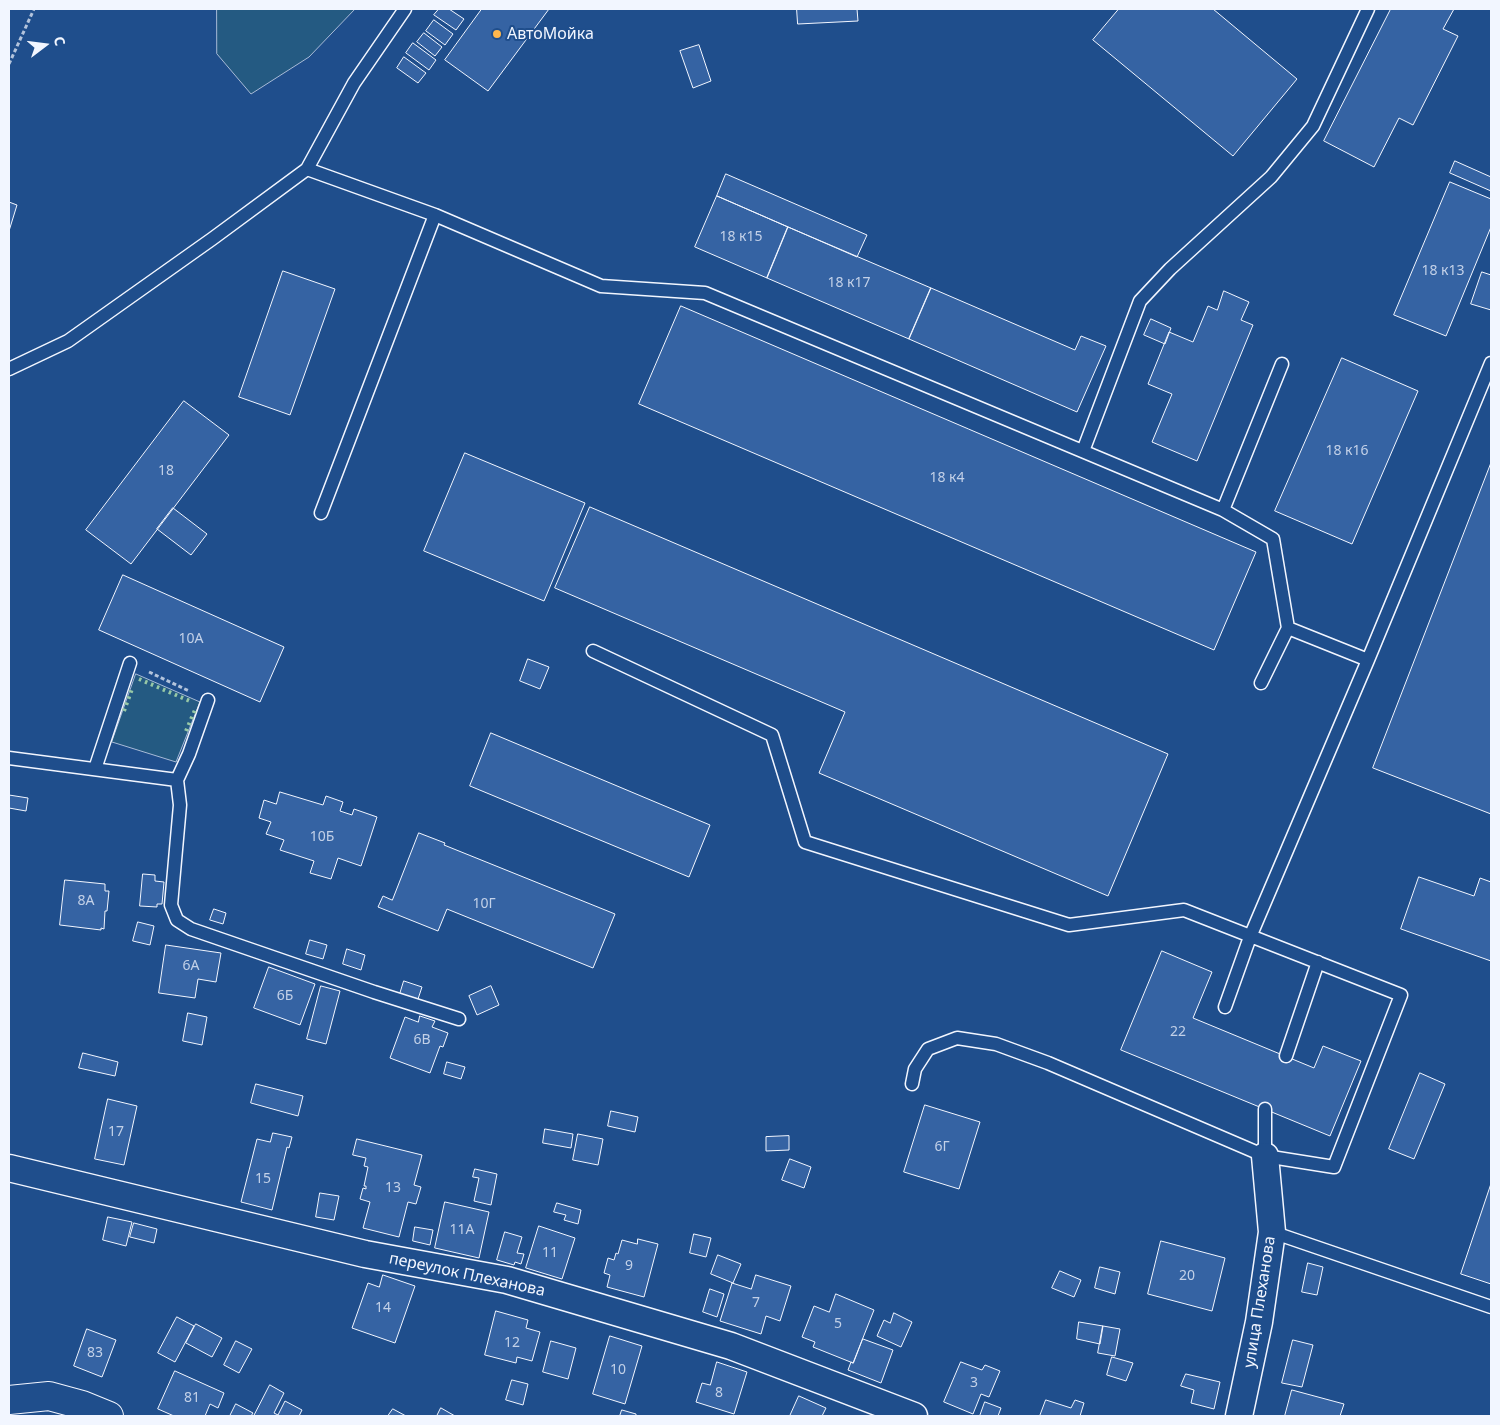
<!DOCTYPE html>
<meta charset="utf-8">
<style>
body{margin:0}
#map{position:relative;width:1500px;height:1425px;overflow:hidden;background:#1f4e8c;font-family:"Noto Sans",sans-serif}
canvas{display:block}
.frame{position:absolute;inset:0;border:10px solid #f2f6ff;pointer-events:none}
.north{position:absolute;left:20px;top:20px;width:50px;height:50px;-webkit-text-stroke:4px #1f4e8c;paint-order:stroke;rotate:75deg;font-size:14px;font-weight:700;line-height:20px;text-align:center;color:#f2f6ff}
.north::after{content:'';display:block;margin:auto;width:18px;height:22px;background:#f2f6ff;clip-path:polygon(50% 0,100% 100%,50% 72%,0 100%)}
</style>
<div id="map">
<canvas width="1500" height="1425"></canvas>
<div class="frame"></div>
<div class="north">С</div>
</div>
<script>
const c = document.querySelector('canvas').getContext('2d');
c.lineJoin = 'round';
function paint(path, color) { c.fillStyle = color; c.fill(path, 'evenodd'); }
function strokePath(path, color, width, dash) { c.strokeStyle = color; c.lineWidth = width; c.lineCap = dash ? 'butt' : 'round'; c.setLineDash(dash || []); c.stroke(path); }
function label(font, color, halo, rows, align = 'center') {
  c.font = font + ' "Noto Sans",sans-serif'; c.lineWidth = 4; c.setLineDash([]); c.textBaseline = 'middle'; c.strokeStyle = halo; c.fillStyle = color; for (const [text, x, y, turn = 0] of rows) {
    c.save(); c.translate(x, y); c.rotate((+turn || 0) * Math.PI / 180); c.textAlign = isNaN(turn) ? turn : align; if (halo) c.strokeText(text, 0, 0); c.fillText(text, 0, 0); c.restore();
  }
}
const green = new Path2D(`
 M217,9H355L309,57L251,94L217,54Z
 M136,674L200,702L176,762L112,742Z`);
const building = new Path2D(`
 M439,9H449L464,19L456,30L434,15Z
 M482,9H549L488,91L445,60Z
 M797,9H857L858,21L798,24Z
 M1119,9H1213L1297,79L1233,156L1093,40Z
 M1391,9H1454L1443,29L1458,36L1413,125L1399,118L1374,167L1324,141Z
 M434,20L453,34L445,45L426,31Z
 M424,33L442,47L435,56L417,42Z
 M413,43L436,60L429,70L406,53Z
 M699,45L711,81L693,88L680,51Z
 M404,57L426,73L418,83L397,68Z
 M1455,161L1491,177V191L1450,173Z
 M726,174L867,235L857,257L717,196Z
 M1450,182L1491,199V227L1446,336L1394,315Z
 M717,196L788,227L767,278L695,247Z
 M9,202L17,205L9,231Z
 M788,227L931,288L909,339L767,278Z
 M283,271L335,289L290,415L239,397Z
 M1482,272L1491,275V310L1471,304Z
 M931,288L1075,350L1081,336L1106,346L1077,412L909,339Z
 M1224,291L1249,302L1241,320L1253,325L1197,461L1152,442L1172,394L1148,384L1169,332L1193,342L1208,306L1217,310Z
 M681,306L1256,552L1214,650L639,404Z
 M1151,319L1171,328L1165,344L1144,335Z
 M1342,358L1418,391L1352,544L1275,511Z
 M184,401L229,435L131,564L86,530Z
 M465,453L585,503L544,601L424,551Z
 M1491,463V814L1373,768Z
 M590,507L1168,754L1108,896L819,773L845,712L555,588Z
 M173,508L207,534L191,555L157,529Z
 M123,575L284,647L260,702L99,630Z
 M528,659L549,667L540,689L520,681Z
 M491,733L710,825L689,877L470,786Z
 M280,792L323,805L326,796L343,802L340,811L352,815L354,809L377,817L361,866L338,858L331,879L310,873L314,861L280,850L284,840L266,834L271,822L259,818L264,800L276,804Z
 M9,795L28,798L26,811L9,808Z
 M419,833L445,843L444,845L615,914L593,968L447,909L438,931L378,907L383,896L392,900Z
 M143,874L155,875V881L164,882L162,904H157V907L140,906Z
 M1419,877L1474,896L1480,878L1491,882V961L1401,929Z
 M65,880L105,884V891H109L107,911H105L104,929L101,928V930L60,925Z
 M214,909L226,913L223,924L210,920Z
 M138,922L154,926L150,945L133,941Z
 M310,940L327,945L323,959L306,954Z
 M166,945L221,953L216,982L198,979L195,998L159,993Z
 M347,949L365,955L361,970L343,964Z
 M1162,951L1212,972L1193,1018L1314,1068L1323,1046L1361,1061L1330,1136L1121,1050Z
 M269,967L315,984L300,1025L254,1008Z
 M404,981L422,987L418,999L400,994Z
 M321,986L340,991L326,1044L307,1039Z
 M491,986L499,1005L477,1015L469,996Z
 M188,1013L207,1017L202,1045L183,1041Z
 M420,1016L435,1021L432,1027L448,1033L443,1047L440,1046L430,1073L390,1058L405,1017L418,1022Z
 M83,1053L118,1062L115,1076L79,1068Z
 M447,1062L465,1067L461,1079L444,1074Z
 M1420,1073L1445,1084L1414,1159L1389,1149Z
 M256,1084L303,1096L298,1116L251,1103Z
 M108,1099L137,1106L124,1165L95,1159Z
 M925,1105L980,1122L959,1189L904,1172Z
 M611,1111L638,1117L635,1132L608,1126Z
 M545,1129L573,1134L571,1148L543,1143Z
 M273,1133L292,1137L289,1148L287,1147L272,1210L241,1202L257,1139L270,1142Z
 M578,1134L603,1139L598,1165L573,1160Z
 M789,1136V1150L766,1151V1137Z
 M357,1139L422,1155L414,1185L421,1187L416,1204L408,1202L399,1237L363,1228L370,1202L360,1199L363,1188L366,1189V1186H364L368,1167L364,1166L366,1158L353,1155Z
 M790,1159L811,1167L804,1188L782,1180Z
 M475,1169L497,1174L491,1205L474,1201L479,1178L473,1177Z
 M1491,1184V1284L1461,1274Z
 M320,1193L339,1196L334,1220L316,1217Z
 M445,1202L489,1212L479,1258L435,1248Z
 M557,1203L581,1210L578,1224L564,1220L566,1215L554,1212Z
 M108,1217L132,1222L126,1246L103,1240Z
 M134,1223L157,1229L154,1243L130,1237Z
 M539,1226L575,1238L562,1279L526,1268Z
 M415,1227L433,1230L430,1245L413,1241Z
 M505,1232L522,1237L517,1253L524,1254L521,1264L515,1262L514,1265L497,1260Z
 M694,1234L711,1238L706,1257L690,1253Z
 M638,1239L658,1244L644,1297L607,1287L610,1275L604,1273L608,1258L614,1260L616,1253L618,1254L622,1240L637,1244Z
 M1161,1241L1225,1258L1212,1311L1148,1294Z
 M718,1255L741,1264L733,1283L711,1274Z
 M1308,1263L1323,1267L1317,1295L1302,1292Z
 M1100,1267L1120,1272L1115,1294L1095,1288Z
 M1060,1271L1081,1280L1074,1297L1052,1288Z
 M383,1275L415,1286L395,1343L352,1328L368,1283L379,1287Z
 M756,1275L791,1286L780,1321L766,1316L761,1334L720,1321L732,1283L751,1289Z
 M710,1289L724,1294L717,1317L703,1312Z
 M836,1294L874,1310L853,1363L813,1347L815,1342L802,1337L814,1306L829,1312Z
 M496,1311L528,1320L526,1328L540,1332L532,1361L517,1357L516,1363L485,1355Z
 M894,1313L912,1322L901,1347L877,1336L884,1320L890,1323Z
 M177,1317L194,1326L175,1362L158,1353Z
 M1079,1322L1103,1326L1100,1344L1077,1339Z
 M196,1324L222,1338L212,1357L186,1343Z
 M1103,1326L1120,1329L1115,1356L1098,1353Z
 M87,1329L116,1340L102,1377L74,1366Z
 M610,1336L642,1346L625,1404L593,1394Z
 M863,1339L893,1350L881,1383L848,1370L851,1362L853,1363Z
 M1293,1340L1313,1345L1302,1387L1282,1383Z
 M236,1341L252,1349L239,1373L224,1365Z
 M551,1341L576,1348L568,1379L543,1372Z
 M1112,1357L1133,1363L1126,1381L1107,1375Z
 M717,1362L747,1372L734,1414L696,1402L702,1383L710,1385Z
 M961,1362L982,1370L985,1365L1000,1371L989,1397L981,1394L973,1414L944,1402Z
 M175,1371L224,1393L218,1408L210,1404L205,1416H174L158,1409Z
 M1186,1374L1220,1382L1214,1409L1191,1403L1194,1390L1181,1386Z
 M512,1380L528,1384L523,1405L506,1400Z
 M270,1385L284,1393L274,1413L278,1415L285,1401L302,1410L299,1416H254Z
 M1292,1390L1344,1404L1340,1416H1285Z
 M799,1396L826,1408L822,1416H790Z
 M1046,1400L1071,1408L1075,1400L1084,1403L1080,1416H1040Z
 M985,1402L1001,1408L998,1416H980Z
 M236,1404L253,1413L251,1416H230Z
 M441,1408L455,1416H437Z
 M393,1409L406,1416H388Z
 M622,1410L636,1414V1416H620Z`);
const path = new Path2D(`
 M9,64L34,9
 M149,672L189,691`);
const service = new Path2D(`
 M307,169L435,215L601,286L705,293L1223,510L1273,539L1288,628L1261,683
 M9,369L68,341L212,239L307,169L354,83L405,9
 M1083,451L1140,301L1170,269L1271,177L1313,126L1368,9
 M1223,510L1282,364
 M321,513L435,215
 M1288,628L1368,660
 M593,651L772,735L805,842L1069,925L1184,910L1401,995L1334,1167L1265,1156L1048,1063L996,1044L957,1038L928,1049L915,1069L912,1084
 M208,700L189,754L177,780L180,805L171,905L177,920L191,929L374,992L459,1019
 M9,758L177,780
 M95,769L130,663
 M1225,1007L1250,937L1368,660L1491,363
 M1286,1056L1318,962
 M1265,1109V1156
 M1272,1232L1491,1307`);
const minor = new Path2D(`
 M9,1168L365,1254L507,1280L731,1346L914,1416
 M1239,1416L1259,1322L1272,1232L1265,1156`);
const tertiary = new Path2D(`
 M9,1400L49,1396L82,1405L109,1416`);
const hedge = new Path2D(`
 M139,679L192,702
 M124,711L132,689
 M186,731L195,710`);
const markers = [
 [497,34,5,"#ffb74d"]
];
const numberNames = [
 ["18 к15",741,237],
 ["18 к13",1443,271],
 ["18 к17",849,283],
 ["18 к16",1347,451],
 ["18",166,471],
 ["18 к4",947,478],
 ["10А",191,639],
 ["10Б",322,837],
 ["8А",86,901],
 ["10Г",484,904],
 ["6А",191,966],
 ["6Б",285,996],
 ["22",1178,1032],
 ["6В",422,1040],
 ["17",116,1132],
 ["6Г",942,1147],
 ["15",263,1179],
 ["13",393,1188],
 ["11А",462,1230],
 ["11",550,1253],
 ["9",629,1266],
 ["20",1187,1276],
 ["7",756,1303],
 ["14",383,1308],
 ["5",838,1324],
 ["12",512,1343],
 ["83",95,1353],
 ["10",618,1370],
 ["3",974,1383],
 ["8",719,1393],
 ["81",192,1398]
];
const poiNames = [
 ["АвтоМойка",507,34]
];
const streetNames = [
 ["переулок Плеханова",467,1275,12],
 ["улица Плеханова",1260,1302,-81]
];
paint(green, '#245a82');
strokePath(green, '#a8bbd7', 1);
paint(building, '#3563a3');
strokePath(building, '#f2f6ff', 1);
strokePath(service, '#f2f6ff', 15);
strokePath(minor, '#f2f6ff', 29);
strokePath(tertiary, '#f2f6ff', 30);
strokePath(path, '#b3c4dc', 3, [4, 2.5]);
strokePath(service, '#1f4e8c', 12);
strokePath(minor, '#1f4e8c', 26);
strokePath(tertiary, '#1f4e8c', 28);
strokePath(hedge, '#97c8a6', 4, [2.5, 4]);
for (const [x, y, r, color] of markers) { const dot = new Path2D(); dot.arc(x, y, r, 0, 2 * Math.PI); c.fillStyle = color; c.fill(dot); strokePath(dot, '#1f4e8c', 2); }
label('14px', '#c3d1e8', null, numberNames);
label('16px', '#f2f6ff', '#1f4e8c', poiNames, 'left');
label('16px', '#f2f6ff', '#1f4e8c', streetNames);
</script>
